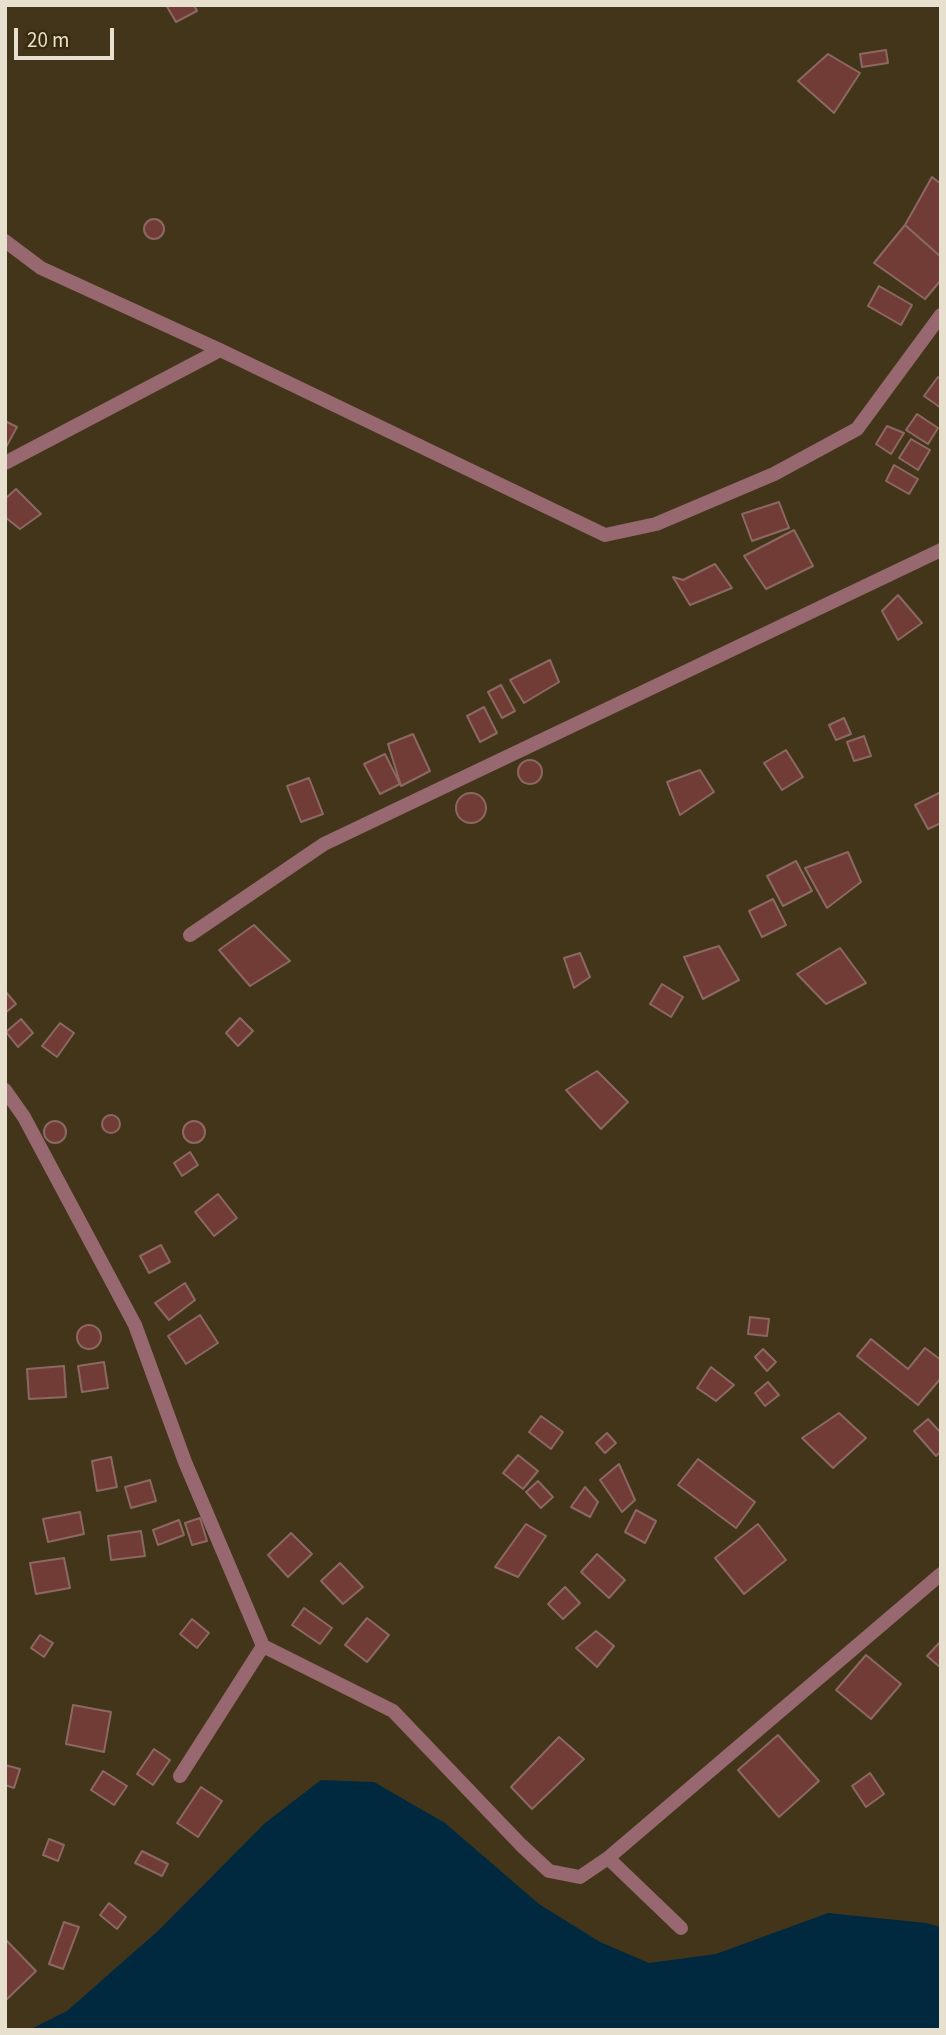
<!DOCTYPE html>
<style>
body{margin:0}
#map{position:relative;width:946px;height:2035px;overflow:hidden;background:#433519;font-family:"Source Sans 3",sans-serif}
canvas{display:block}
.frame{position:absolute;inset:0;border:7px solid #e8e0cf;pointer-events:none}
.scale{position:absolute;left:14px;top:28px;width:100px;height:32px;box-sizing:border-box;border:4px solid #e8e0cf;border-top:0;padding-left:9px;font-size:21px;line-height:24px;white-space:nowrap;color:#e8e0cf;-webkit-text-stroke:5px #392b0e;paint-order:stroke}
</style>
<div id="map">
<canvas width="946" height="2035"></canvas>
<div class="frame"></div>
<div class="scale">20 m</div>
</div>
<script>
const c = document.querySelector('canvas').getContext('2d');
c.lineJoin = 'round';
function paint(path, color) { c.fillStyle = color; c.fill(path, 'evenodd'); }
function strokePath(path, color, width, dash) { c.strokeStyle = color; c.lineWidth = width; c.lineCap = dash ? 'butt' : 'round'; c.setLineDash(dash || []); c.stroke(path); }
const water = new Path2D(`
 M321,1780L374,1782L445,1823L539,1904L600,1942L649,1963L716,1954L828,1913L926,1923L941,1927V2030H29L67,2011L159,1930L265,1823Z`);
const building = new Path2D(`
 M166,5H194L197,11L176,22Z
 M886,50L888,63L862,67L860,54Z
 M828,54L860,73L834,113L798,81Z
 M932,177L941,184V257L905,225Z
 M144 229a10 10 0 1 1 20 0a10 10 0 1 1-20 0Z
 M905,225L941,257V280L925,299L874,263Z
 M879,286L912,305L901,325L868,306Z
 M938,377L941,379V408L924,396Z
 M917,414L938,428L928,444L906,430Z
 M5,421L17,427L5,449Z
 M887,426L904,433L891,454L876,444Z
 M911,439L930,450L918,470L899,458Z
 M894,465L918,479L909,494L886,481Z
 M16,489L41,514L20,529L5,517V499Z
 M779,502L789,528L752,541L742,514Z
 M794,530L813,566L766,589L744,556Z
 M715,564L732,588L690,605L673,577L683,580Z
 M898,595L922,623L898,640L882,611Z
 M550,660L559,682L524,703L510,680Z
 M501,685L515,711L502,718L488,692Z
 M484,707L497,733L480,742L467,716Z
 M844,718L851,734L836,740L829,725Z
 M413,734L430,771L401,786L388,744Z
 M864,736L871,756L854,761L847,742Z
 M786,750L803,777L782,790L764,763Z
 M385,754L400,784L380,794L364,764Z
 M518 772a12 12 0 1 1 24 0a12 12 0 1 1-24 0Z
 M700,770L714,792L680,815L667,782Z
 M309,778L323,814L301,822L287,786Z
 M941,792V823L928,829L915,805Z
 M456 808a15 15 0 1 1 30 0a15 15 0 1 1-30 0Z
 M848,852L861,882L827,908L805,868Z
 M796,861L812,891L783,906L767,876Z
 M773,899L786,925L762,937L749,911Z
 M254,925L290,961L250,986L219,950Z
 M719,946L739,980L703,999L684,957Z
 M840,948L866,983L826,1004L797,974Z
 M580,953L590,977L574,988L564,958Z
 M662,984L683,997L671,1017L650,1004Z
 M5,991L16,1004L5,1013Z
 M240,1018L253,1031L238,1046L226,1033Z
 M21,1019L33,1033L18,1047L6,1032Z
 M60,1023L74,1033L57,1057L42,1046Z
 M597,1071L628,1102L601,1129L566,1090Z
 M102 1124a9 9 0 1 1 18 0a9 9 0 1 1-18 0Z
 M183 1132a11 11 0 1 1 22 0a11 11 0 1 1-22 0Z
 M44 1132a11 11 0 1 1 22 0a11 11 0 1 1-22 0Z
 M190,1152L198,1165L182,1176L174,1163Z
 M218,1194L237,1218L214,1236L195,1212Z
 M161,1245L170,1262L149,1273L140,1256Z
 M185,1283L195,1300L169,1320L155,1303Z
 M200,1315L218,1343L186,1364L168,1336Z
 M750,1317L769,1319L767,1336L748,1334Z
 M77 1337a12 12 0 1 1 24 0a12 12 0 1 1-24 0Z
 M871,1339L908,1369L925,1348L941,1360V1378L918,1405L857,1356Z
 M763,1349L776,1362L767,1371L755,1357Z
 M104,1362L108,1388L82,1392L78,1366Z
 M64,1366L66,1397L29,1399L27,1369Z
 M711,1367L734,1385L716,1401L697,1388Z
 M768,1382L779,1395L765,1406L755,1393Z
 M839,1413L866,1438L833,1468L802,1438Z
 M541,1416L563,1432L551,1449L529,1432Z
 M928,1419L941,1433V1451L936,1456L914,1431Z
 M607,1433L616,1443L605,1453L596,1443Z
 M518,1455L538,1471L523,1489L503,1473Z
 M111,1457L117,1487L97,1491L92,1461Z
 M698,1459L755,1502L736,1528L678,1485Z
 M619,1464L635,1500L622,1512L600,1480Z
 M150,1480L156,1501L131,1508L125,1487Z
 M538,1481L553,1497L541,1508L526,1492Z
 M585,1487L598,1502L590,1517L571,1507Z
 M636,1510L656,1521L645,1543L625,1532Z
 M80,1512L84,1534L48,1542L43,1519Z
 M200,1518L207,1541L192,1545L185,1523Z
 M179,1520L184,1535L158,1545L153,1530Z
 M526,1524L546,1536L518,1577L495,1567Z
 M758,1524L786,1560L744,1594L715,1558Z
 M141,1531L145,1556L111,1560L108,1536Z
 M291,1533L312,1554L288,1577L268,1555Z
 M597,1554L625,1580L609,1598L581,1572Z
 M64,1558L70,1588L36,1594L30,1563Z
 M340,1563L363,1587L343,1604L321,1581Z
 M565,1587L580,1603L563,1619L548,1604Z
 M304,1608L332,1628L320,1644L292,1625Z
 M367,1618L389,1635L367,1662L345,1645Z
 M192,1619L209,1633L197,1648L180,1634Z
 M596,1631L614,1646L597,1667L576,1648Z
 M40,1635L53,1643L44,1657L31,1648Z
 M941,1641V1668L927,1656Z
 M866,1655L901,1684L871,1719L836,1690Z
 M73,1705L111,1712L104,1752L66,1744Z
 M778,1735L819,1781L779,1817L738,1770Z
 M559,1737L584,1759L532,1809L511,1787Z
 M154,1749L170,1760L153,1785L137,1774Z
 M5,1765L20,1769L14,1788L5,1785Z
 M103,1771L127,1786L114,1805L91,1790Z
 M870,1773L884,1794L866,1807L852,1786Z
 M201,1787L222,1801L198,1837L177,1823Z
 M49,1839L64,1845L58,1861L43,1855Z
 M142,1851L168,1864L162,1876L135,1863Z
 M109,1903L126,1917L117,1929L100,1915Z
 M64,1922L79,1927L63,1969L49,1964Z
 M5,1939L36,1971L5,2001Z`);
const street = new Path2D(`
 M5,241L41,268L220,350L605,535L656,524L774,474L857,429L941,315
 M5,463L220,350
 M190,935L324,844L941,550
 M5,1090L24,1117L135,1325L185,1462L263,1646
 M180,1776L263,1646L393,1711L521,1845L549,1871L580,1877L608,1858L941,1574
 M608,1858L681,1928`);
paint(water, '#002940');
paint(building, '#723c36');
strokePath(building, '#8c6863', 2);
strokePath(street, '#976870', 14);
</script>
